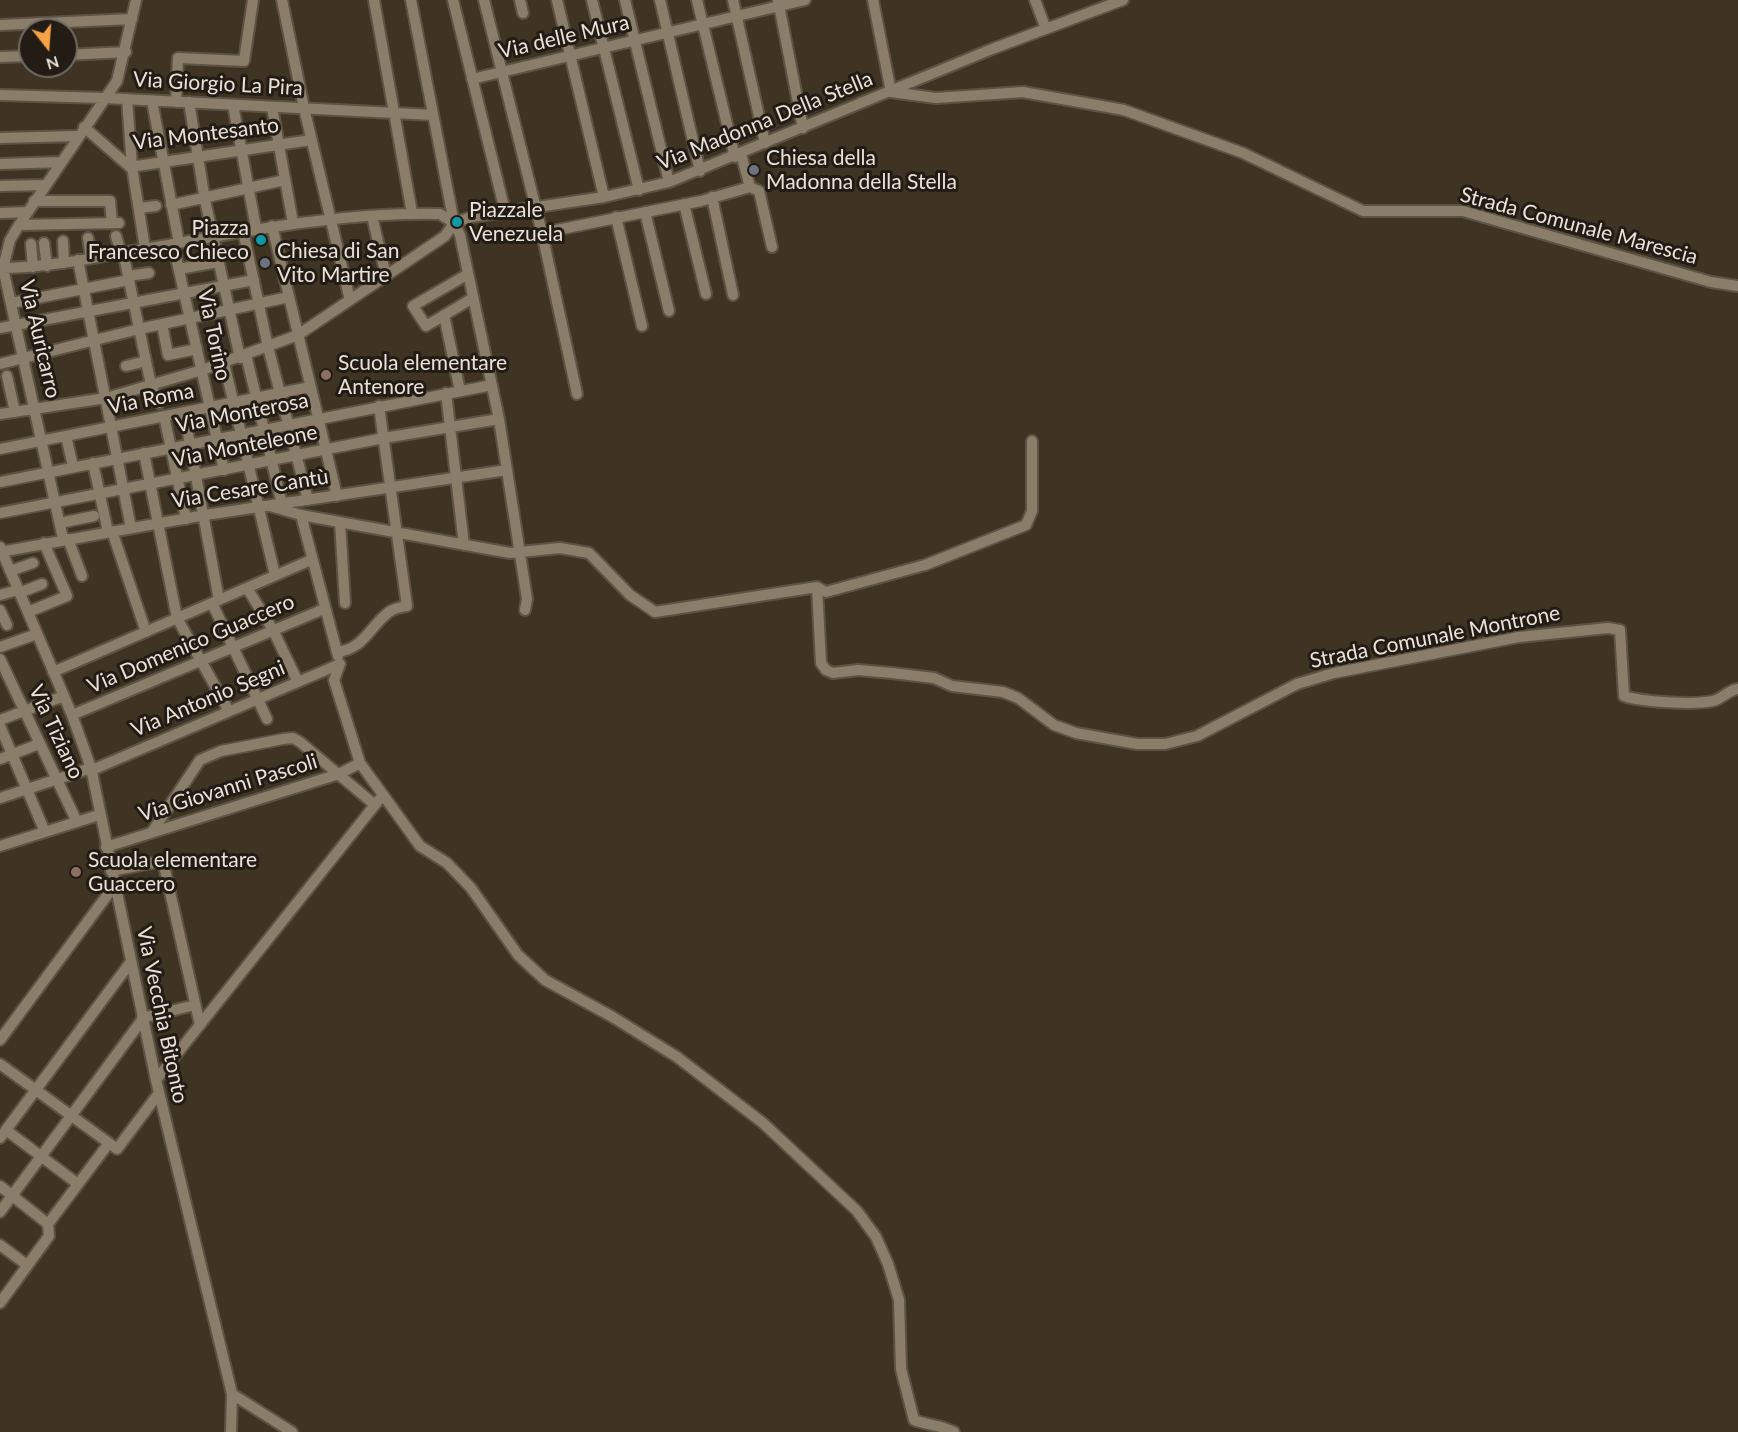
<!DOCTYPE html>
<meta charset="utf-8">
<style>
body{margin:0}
#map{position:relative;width:1738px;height:1432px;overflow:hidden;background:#3f3423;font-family:Lato,sans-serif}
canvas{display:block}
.north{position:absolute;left:18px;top:18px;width:60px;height:60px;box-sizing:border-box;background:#221c15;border:2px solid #726b63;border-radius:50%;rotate:163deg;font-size:16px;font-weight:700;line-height:24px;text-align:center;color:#e9e2d8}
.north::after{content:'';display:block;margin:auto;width:21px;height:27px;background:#f5a346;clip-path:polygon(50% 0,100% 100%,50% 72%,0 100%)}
</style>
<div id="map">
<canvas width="1738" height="1432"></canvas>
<div class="north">N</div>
</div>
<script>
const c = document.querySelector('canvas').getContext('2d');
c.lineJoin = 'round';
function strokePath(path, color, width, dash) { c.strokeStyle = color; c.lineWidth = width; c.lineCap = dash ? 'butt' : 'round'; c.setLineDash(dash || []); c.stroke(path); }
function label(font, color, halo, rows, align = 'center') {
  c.font = font + ' Lato,sans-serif'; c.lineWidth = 6; c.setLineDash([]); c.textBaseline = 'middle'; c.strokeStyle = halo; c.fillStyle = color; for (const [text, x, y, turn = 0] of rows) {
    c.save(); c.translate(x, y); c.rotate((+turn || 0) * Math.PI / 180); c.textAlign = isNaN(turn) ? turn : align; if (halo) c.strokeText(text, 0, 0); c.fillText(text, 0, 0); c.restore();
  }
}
const minor = new Path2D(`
 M282,0L304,108L350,300
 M374,0L412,213
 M411,0L454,223L460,235L499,419L527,599L525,610
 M453,0L505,211
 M484,0L542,233L701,201L750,187L741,154
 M520,0L523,13
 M557,0L604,197
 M592,0L639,190
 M625,0L669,182
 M660,0L700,171
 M697,0L735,157
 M733,0L765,143
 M778,0L803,128
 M873,0L891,92L936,98L1023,92L1124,110L1243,153L1363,211H1463L1711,282L1738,286
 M1035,0L1046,29
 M0,25L132,19
 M66,55L126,52
 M0,57L30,56
 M472,79L805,0
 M0,95L105,98L433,115
 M127,99L132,167L145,248
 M152,101L179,243
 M176,102L178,58L244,61L253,0
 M189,102L205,200L240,358
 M233,105L256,228
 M272,107L293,223
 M84,127L130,167L311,140
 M0,138L77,136
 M0,164L60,162
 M0,186L45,185
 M750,187L759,191L772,247
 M712,197L733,295
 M34,201H110L112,223
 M684,204L706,294
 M171,205L285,180
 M139,208L156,206
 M645,212L669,311
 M0,213L28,212
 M372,216L386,276
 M616,217L642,326
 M454,223L471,217L604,197L669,182L992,49L1123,0
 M19,225L119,223
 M272,226L337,496
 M243,231L268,347L308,500
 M542,233L577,394
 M116,236L121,253
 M88,238L91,258
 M63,241L64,263
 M44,243L47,266
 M31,244L33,267
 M173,244L224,470
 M123,252L151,385L159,403
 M78,260L131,528
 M0,268C51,268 100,256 150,248C246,231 342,212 440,214L454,223
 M179,269L218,262
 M468,274L413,306L426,326L473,298
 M128,276L149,273
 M12,303L129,280
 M444,315L460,391
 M162,324L168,355L197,349
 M0,328L254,280
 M246,355L282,504
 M224,363L275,575
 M0,364L139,329L289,297
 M126,366L146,361
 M7,376L15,412
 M446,393L464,545
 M184,412L219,600
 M0,414L106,398L202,370L298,335L445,236L454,223
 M164,416L186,519
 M66,436L72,462
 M0,449L310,387
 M144,453L177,618L229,711
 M93,463L108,532
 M0,482L492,385
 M270,506L301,515L510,553L560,548L589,553L630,595L655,612L817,587L821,663L826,670L833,673L858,670L892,673L934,678L952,686L1003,692L1018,698L1054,725L1076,733L1137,744H1165L1197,736L1297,684L1334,673L1519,637L1608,628L1620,630L1624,696C1642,702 1693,705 1713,701C1722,699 1728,690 1738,689
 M0,513L384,438L499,419
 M301,515L338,656
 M340,522L345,603
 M60,523L94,516
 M112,531L146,632
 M63,539L3,268L10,240L19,225L117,81L136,0
 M68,539L82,576
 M0,547L72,715L91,768L156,1080L232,1394L231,1432
 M0,552L205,515L507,470
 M10,571L33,563
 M817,587L826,592L925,565L1026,525L1032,511V441
 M247,588L273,630L298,682
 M19,593L42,584
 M0,595L18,590
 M212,603L267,719
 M0,610L7,625
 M28,612L67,596L44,543
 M0,647L37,634
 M337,652C364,649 369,627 389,612C394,608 402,607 407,606L379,406
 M0,659L77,822
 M340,664L334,680L360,763L420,846L447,863L471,888L518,955L545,980L611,1016L677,1057L763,1123L857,1211L876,1237L888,1264L899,1300L901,1369L914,1420C927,1425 941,1425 954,1432
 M53,672L311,560
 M72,715L324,609
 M0,720L64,696
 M0,726L45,832
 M0,759L39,744
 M92,770L340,664
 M0,798L91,768
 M152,832L200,760L221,751L283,739L293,738L300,742L375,805
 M0,846L99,815
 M106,847L339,774L360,763
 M111,871L163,861L200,1025
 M142,1018L195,1005
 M0,1040L114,886
 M0,1064L109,1143
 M156,1080L382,796
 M6,1130L78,1184
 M0,1138L130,963
 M0,1186L48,1224
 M0,1212L142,1020
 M0,1245L27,1265
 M0,1303L49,1236L48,1224L109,1143L117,1149L159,1093
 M232,1394L292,1432`);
const markers = [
 [754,170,6,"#6b7280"],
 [457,222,6,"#0f9aa8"],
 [261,240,6,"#0f9aa8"],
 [265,263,6,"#6b7280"],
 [326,375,6,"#8d6e63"],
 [76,872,6,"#8d6e63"]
];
const streetNames = [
 ["Via delle Mura",564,37,-13],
 ["Via Giorgio La Pira",218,84,3],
 ["Via Madonna Della Stella",765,121,-22],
 ["Via Montesanto",206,134,-7],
 ["Strada Comunale Marescia",1579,226,15],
 ["Via Torino",214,335,78],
 ["Via Auricarro",40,339,77],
 ["Via Roma",151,399,-11],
 ["Via Monterosa",242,413,-11],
 ["Via Monteleone",245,446,-11],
 ["Via Cesare Cantù",250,489,-9],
 ["Strada Comunale Montrone",1435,637,-11],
 ["Via Domenico Guaccero",191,644,-23],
 ["Via Antonio Segni",208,699,-23],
 ["Via Tiziano",56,732,65],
 ["Via Giovanni Pascoli",228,788,-17],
 ["Via Vecchia Bitonto",162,1015,78]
];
const poiNames = [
 ["Chiesa della",766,158],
 ["Madonna della Stella",766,182],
 ["Piazzale",469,210],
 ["Venezuela",469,234],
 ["Piazza",249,228,"right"],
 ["Francesco Chieco",249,252,"right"],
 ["Chiesa di San",277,251],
 ["Vito Martire",277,275],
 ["Scuola elementare",338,363],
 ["Antenore",338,387],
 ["Scuola elementare",88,860],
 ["Guaccero",88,884]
];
strokePath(minor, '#5d5344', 14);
strokePath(minor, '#8a7d6a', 10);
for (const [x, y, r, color] of markers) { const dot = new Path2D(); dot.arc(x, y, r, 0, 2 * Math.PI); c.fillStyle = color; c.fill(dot); strokePath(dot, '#221c15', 2); }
label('21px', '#e9e2d8', '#221c15', streetNames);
label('21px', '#e9e2d8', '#221c15', poiNames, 'left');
</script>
